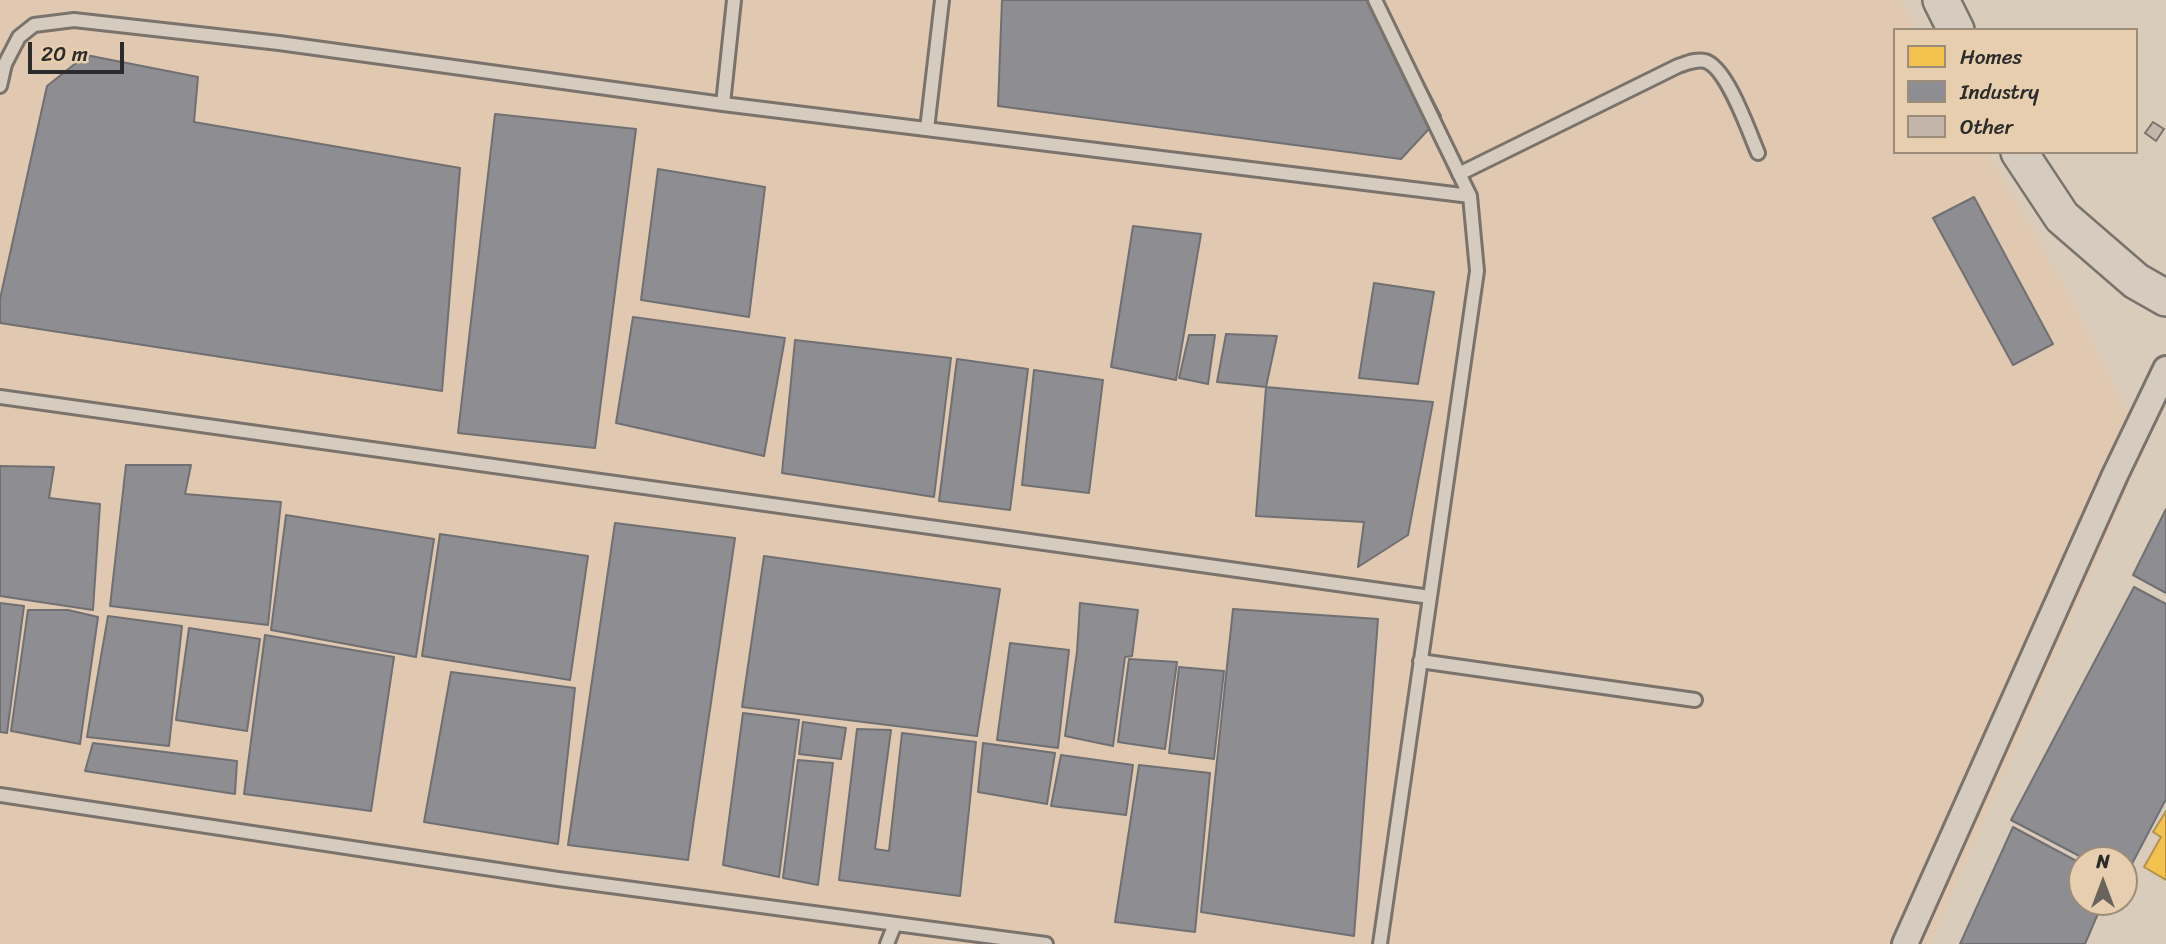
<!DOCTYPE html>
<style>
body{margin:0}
#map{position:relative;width:2166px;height:944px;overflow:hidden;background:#d9ccbb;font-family:Sriracha,sans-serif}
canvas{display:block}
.legend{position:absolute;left:1893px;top:28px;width:245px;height:126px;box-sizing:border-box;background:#e6ceae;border:2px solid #9b8d7a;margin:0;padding:9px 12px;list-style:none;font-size:21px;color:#2b2b2b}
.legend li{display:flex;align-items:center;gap:14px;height:35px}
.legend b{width:35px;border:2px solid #9b8d7a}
.north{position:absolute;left:2068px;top:846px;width:70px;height:70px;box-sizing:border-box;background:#e6ceae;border:2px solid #9b8d7a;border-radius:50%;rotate:0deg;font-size:19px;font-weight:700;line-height:28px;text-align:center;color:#2b2b2b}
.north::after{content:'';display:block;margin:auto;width:24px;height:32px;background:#68635d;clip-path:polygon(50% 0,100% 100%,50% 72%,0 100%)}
.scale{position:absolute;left:28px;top:42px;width:96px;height:32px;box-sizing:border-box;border:4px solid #2b2b2b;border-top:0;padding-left:9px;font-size:21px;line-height:24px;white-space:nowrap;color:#2b2b2b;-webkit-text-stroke:5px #e6ceae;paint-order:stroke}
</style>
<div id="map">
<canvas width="2166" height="944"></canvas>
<ul class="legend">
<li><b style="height:19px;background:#f2c14e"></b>Homes</li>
<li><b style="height:19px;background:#8d8d92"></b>Industry</li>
<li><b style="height:19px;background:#c4b5ab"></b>Other</li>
</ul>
<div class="north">N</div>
<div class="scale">20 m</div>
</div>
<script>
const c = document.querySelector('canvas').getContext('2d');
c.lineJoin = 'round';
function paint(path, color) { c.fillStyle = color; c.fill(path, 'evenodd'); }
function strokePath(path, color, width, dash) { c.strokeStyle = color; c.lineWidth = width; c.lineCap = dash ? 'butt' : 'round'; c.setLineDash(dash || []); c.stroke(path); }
const built = new Path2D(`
 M0,0H1900L1917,30H1895V152H1988L2065,287L2145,448L1930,944H0Z`);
const homes = new Path2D(`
 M2166,811V880L2144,867L2161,837L2153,832Z`);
const industry = new Path2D(`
 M1002,0H1381L1441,116L1401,159L998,106Z
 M86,55L198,77L194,122L460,168L442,391L0,323V299L47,86Z
 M495,114L636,129L595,448L458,433Z
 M658,169L765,187L749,317L641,300Z
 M1974,197L2053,344L2013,365L1933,218Z
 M1133,226L1201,234L1176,380L1111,367Z
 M1374,283L1434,292L1418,384L1359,378Z
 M633,317L785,338L764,456L616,423Z
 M1226,334L1277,336L1266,387L1217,382Z
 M1189,335H1215L1208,384L1179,378Z
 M795,340L951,358L934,497L782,473Z
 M957,359L1028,369L1010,510L939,501Z
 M1034,370L1103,380L1089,493L1022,485Z
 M1266,387L1433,402L1408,535L1358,567L1364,522L1256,516Z
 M126,465H191L185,494L281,502L268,625L110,606Z
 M0,466L54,467L49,498L100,504L93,610L0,596Z
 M2166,509V593L2133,575Z
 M286,515L434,539L416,657L271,630Z
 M615,523L735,538L688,860L568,845Z
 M440,534L588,556L570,680L422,656Z
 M764,556L1000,589L977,736L742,707Z
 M2134,587L2166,604V799L2124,879V860H2087L2011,820Z
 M0,603L24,606L7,733L0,732Z
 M1080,603L1138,610L1132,656L1125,657L1113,746L1065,736L1077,652Z
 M1233,609L1378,619L1354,936L1201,912Z
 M28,610H68L98,617L80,744L11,731Z
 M108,616L182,626L169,746L87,737Z
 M189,628L260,639L247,731L176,720Z
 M265,635L394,657L371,811L244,794Z
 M1010,643L1069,650L1058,748L997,740Z
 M1129,659L1177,662L1165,749L1118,742Z
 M1179,667L1224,671L1214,759L1169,753Z
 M451,672L575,688L558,844L424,822Z
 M743,713L799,720L779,877L723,865Z
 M803,722L846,728L841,759L799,754Z
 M857,729L891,730L875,849L889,851L902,733L976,742L960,896L839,880Z
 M93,743L237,761L235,794L85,771Z
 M983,743L1055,753L1047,804L978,792Z
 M1061,755L1133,765L1126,815L1051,806Z
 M798,760L833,763L818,885L783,878Z
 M1139,765L1210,773L1195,932L1115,922Z
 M2013,827L2082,864V902H2103L2085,944H1960Z`);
const building = new Path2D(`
 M2153,122L2164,129L2156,141L2145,133Z`);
const lane = new Path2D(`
 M1375,0L1470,196L1477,271L1380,944
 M0,86L5,64L19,37L34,25L74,20L279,43L723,104L1470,196
 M723,104L734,0
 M927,129L942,0
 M1459,174L1678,66C1687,63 1696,59 1705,61C1727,67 1749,132 1758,153
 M0,397L1430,597
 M1420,661L1695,700
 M0,795L558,879L1046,944
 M887,944L895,924`);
const street = new Path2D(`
 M1905,944L2115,475L2166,369`);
const secondary = new Path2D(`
 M1941,0L1956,30
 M2019,152L2062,217L2136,281L2166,298`);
paint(built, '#e0c8b1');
paint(homes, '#f2c14e');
strokePath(homes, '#b69444', 2);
paint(industry, '#8d8d92');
strokePath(industry, '#707073', 2);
paint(building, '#c4b5ab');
strokePath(building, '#79736c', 2);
strokePath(lane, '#79736c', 18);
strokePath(street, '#79736c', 30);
strokePath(secondary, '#79736c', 40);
strokePath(lane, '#d5cbbf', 12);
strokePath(street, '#d5cbbf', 24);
strokePath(secondary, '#d5cbbf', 35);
</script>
